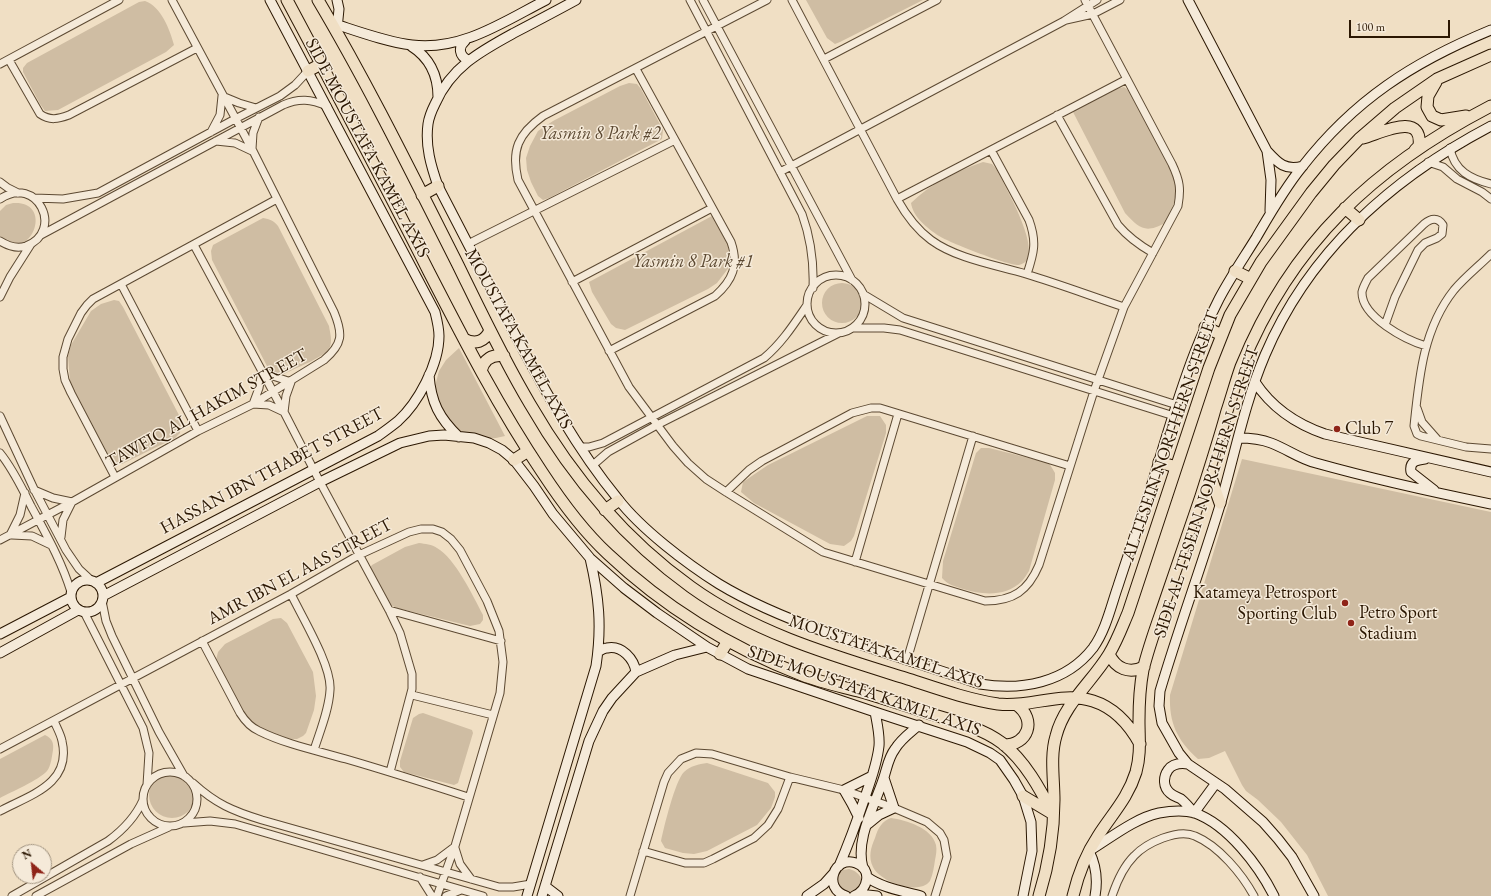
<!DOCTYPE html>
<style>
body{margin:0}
#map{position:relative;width:1491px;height:896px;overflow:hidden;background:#f0dfc4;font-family:"EB Garamond",serif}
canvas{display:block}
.north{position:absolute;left:12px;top:844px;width:40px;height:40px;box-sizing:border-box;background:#f5ead9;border:1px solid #a49683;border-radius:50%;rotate:332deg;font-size:11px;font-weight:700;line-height:16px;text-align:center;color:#2b1702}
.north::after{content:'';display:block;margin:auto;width:14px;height:18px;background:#8f2418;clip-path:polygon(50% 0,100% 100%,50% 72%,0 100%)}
.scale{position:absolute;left:1349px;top:20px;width:101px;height:18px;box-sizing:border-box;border:2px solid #2b1702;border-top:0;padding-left:5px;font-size:12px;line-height:14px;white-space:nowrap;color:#2b1702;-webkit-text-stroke:3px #f5ead9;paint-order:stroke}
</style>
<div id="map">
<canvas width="1491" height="896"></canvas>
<div class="north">N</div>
<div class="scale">100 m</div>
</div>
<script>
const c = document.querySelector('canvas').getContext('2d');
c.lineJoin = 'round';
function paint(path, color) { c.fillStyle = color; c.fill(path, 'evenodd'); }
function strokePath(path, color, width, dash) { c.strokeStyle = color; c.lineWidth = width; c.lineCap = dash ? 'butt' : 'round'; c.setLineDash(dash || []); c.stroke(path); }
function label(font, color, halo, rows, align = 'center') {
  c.font = font + ' "EB Garamond",serif'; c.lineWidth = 3; c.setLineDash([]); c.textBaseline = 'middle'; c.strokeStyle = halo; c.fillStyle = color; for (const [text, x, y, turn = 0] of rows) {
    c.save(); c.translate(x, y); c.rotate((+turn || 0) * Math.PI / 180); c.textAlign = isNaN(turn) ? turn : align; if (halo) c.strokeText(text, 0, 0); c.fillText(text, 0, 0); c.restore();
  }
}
const green = new Path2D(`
 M806,0H923L840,42L835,44L827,38Z
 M145,1C161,6 170,30 174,45L166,52L58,110L45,111L40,104L23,72V68L27,63L139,2Z
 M629,83L637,84L641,89L663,130L662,139L549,198L543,200L538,196L531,182L527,170L526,158L530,146L538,131L553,121L620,86Z
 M1124,87L1128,90L1133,96L1175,179C1177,199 1174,205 1165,223C1145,234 1139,228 1125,213L1073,112L1074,109L1078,107L1116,89Z
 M983,162L992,164L997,170C1006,189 1037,241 1027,260C1025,263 1022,264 1019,265C1009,266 948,242 939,236C927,228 913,217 911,203C930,184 957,171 983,162Z
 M13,203C56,200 30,267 0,236V211L6,205Z
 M712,216L728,245L730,266L717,283L708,289L625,330L616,328L611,324L592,292L589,282Z
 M263,218C270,219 274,221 278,226L329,326C330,333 333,342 329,349C324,357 294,369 284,374H278L268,368L212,260L211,251L213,245Z
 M822 303a20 20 0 1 1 40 0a20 20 0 1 1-40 0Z
 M114,300L119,301L123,307L181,419L180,433L175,438L122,464H116L110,460L70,382L68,356L71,345L91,311L101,304Z
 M459,348L505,436L496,438L482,439L465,436L455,430L438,402L435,386L439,371L446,360Z
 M867,416H880L886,425V433L854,536L851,541L844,546L830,544L754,503L741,492L743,482L768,465Z
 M981,448H989L1049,463L1055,473V480L1029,571C1027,574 1024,579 1022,581C1006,597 982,595 963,589C954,586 948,585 942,578L943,561L976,453Z
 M1242,459L1491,512V896H1328L1307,855L1281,822L1258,800L1246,791L1242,785L1225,751L1209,758L1198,759C1177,740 1169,723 1170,695Z
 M419,543C425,544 432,544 437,548C455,558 473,596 483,615V620L480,624L470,626L397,608L386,603L369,569L372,565L405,547Z
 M281,618L287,623L313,672L316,696L314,710L306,733L303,736L297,739H291L274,734L258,728L246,718L216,660L218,652L225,644L273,619Z
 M423,713L472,730L473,733L458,783L454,785L404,772L400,767V761L413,718L419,714Z
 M45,735C52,738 54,743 53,750C52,756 51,766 47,771C39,780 11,792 0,798V759Z
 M707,763L768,783L775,792V797L771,808L757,825L707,851L694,854L683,853L665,848L661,841C664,827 675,781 684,772C690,766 699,764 707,763Z
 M149 795a23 23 0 1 1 46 0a23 23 0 1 1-46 0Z
 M891,818C906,820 932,828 936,845C937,850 936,855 935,860C934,867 933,874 930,881C919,896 880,882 873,867C868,857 871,847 875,838C878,828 882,821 891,818Z
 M849,869C855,870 865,877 861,886C859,889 854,892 851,895L836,889L838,873L843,870Z`);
const street = new Path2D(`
 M690,0L802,214C811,239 814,262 813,288
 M703,0L852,280
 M767,0L543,116C518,134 511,150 518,180L629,387L673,446L688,463L706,479L726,492L823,552L985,601C1013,601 1028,591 1039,565L1094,391L1124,307L1178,206C1181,189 1180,181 1172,164L1085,0
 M792,0L897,199C906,215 916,229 931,240C957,259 996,265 1026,274C1059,284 1091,296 1124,307
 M1066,20L1093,14L1120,0
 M824,59L937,0
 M9,60L40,114C50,121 58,119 69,115L197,48
 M0,64L119,0
 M1057,115L1118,225C1128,237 1139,245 1153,253
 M211,132L220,115L222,96L239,103L256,108
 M216,141L235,143L252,151
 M1450,148C1454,171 1471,179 1491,184
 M252,149L253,133L259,117
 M991,150L1029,220C1037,242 1034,253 1027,274
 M1428,162L1443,167L1457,179L1482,192L1491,199
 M780,172L1064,21L1097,0
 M0,182L8,188L18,193
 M34,198L63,199L98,193L235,119L280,96L295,85L308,71
 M0,199C37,174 65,231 26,246C17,249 8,246 0,241
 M897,199L1127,79
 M41,235L283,105C299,98 311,99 327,106
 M468,244L675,140
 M194,245L284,412L320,482L389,610L400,633L412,674V689L390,772
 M1491,254C1479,266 1465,277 1454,290C1423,329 1419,378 1414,426L1417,434L1421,436L1466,447L1491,449
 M807 304a29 29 0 1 1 58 0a29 29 0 1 1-58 0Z
 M572,282L712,208
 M121,284L198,431
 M863,294L903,318L1177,405
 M0,297L10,277L31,244
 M1385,325L1395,297L1418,250L1425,243L1437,238L1442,234L1443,225C1438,217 1431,218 1424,224L1368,278C1366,282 1363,287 1362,292C1361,317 1406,340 1426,346
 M853,328H884L900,330L1174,416
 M609,351L715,296C733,280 739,265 731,242L636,69
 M262,371L276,377L291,382L286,396L284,412L269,405L253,404L259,388Z
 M1417,408L1422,422L1437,439
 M0,416L34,489L66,550L79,569L92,581
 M580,447H589L603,443L764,358C782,343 794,324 807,305
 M0,453C13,469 22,488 31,506C46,534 62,562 71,592
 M593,465L608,452L657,425L839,333
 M115,477L71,393L65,380L63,369V357L68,339L81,313L87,305L93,299L277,199
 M34,490L53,498L72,502L63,520L61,537
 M726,492L749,470L762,461L852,413L871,408H880L1070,466
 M10,535L20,515L25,493
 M12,535L32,536L51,545
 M0,540L72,502L198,431L253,404L324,360C343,344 343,334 334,312L253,151L172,0
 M855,562L898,414
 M291,594C302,617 332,666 330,690C329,710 320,731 314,750
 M102,601L106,621L112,636L159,732L184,776
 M389,610L501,641
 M84,612L143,728L149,753L147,785
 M202,641L240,713C245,721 250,727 259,731C285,744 318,751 346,759C387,771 428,784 468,797
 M907,660L973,436
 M412,695L493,715
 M0,749L291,594L359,555L409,532L421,529H433L442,532L451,539L460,550L487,601L499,631L503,662L500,693L455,846L437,896
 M143 799a27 27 0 1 1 54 0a27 27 0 1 1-54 0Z
 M193,783C216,804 233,811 262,820L499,887H513L531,884
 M0,811C30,795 72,784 62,741C61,735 57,728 54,721
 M184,823L210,821L235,824L483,896
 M455,848L460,864L471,879
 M643,851L685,863H704L713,859L754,838L768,825L778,809L790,777
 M423,865L437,860L453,848
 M420,877L432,896
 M12,896L108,841C123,830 135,818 143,800
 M36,896L131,844L169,827
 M446,896L461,890
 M630,896L664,782L668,773L681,759L696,753L712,754L790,777L844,790L894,808L927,822L940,833L944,840L947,857L935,896
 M1112,896C1117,881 1123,867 1134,856C1146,843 1178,828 1195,836C1219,846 1242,874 1254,896`);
const secondary = new Path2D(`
 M337,0L339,9L337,29
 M576,0C556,11 535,22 514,33C481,51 451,67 435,104C432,110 429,117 428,124C425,146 431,166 438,186C463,234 488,283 513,331C544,389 576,448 618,499C641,529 687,564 719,584C752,604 789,619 825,632C876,651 928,666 980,684C1021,691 1066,683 1093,648C1106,630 1111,606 1118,586C1128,555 1139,524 1149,493C1164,446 1177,398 1195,352C1202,334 1210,317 1219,299C1230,278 1243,259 1256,238C1270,214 1284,189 1302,167C1354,100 1413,62 1491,30
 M1188,0L1267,151C1278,163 1285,171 1303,166
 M332,23C357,31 386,42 412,45C462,51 503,22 546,0
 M465,41C458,47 459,56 468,60
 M411,46C430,58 438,75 438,97
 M1267,151L1271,180L1270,211
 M429,375C431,402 439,418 459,437
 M1255,382C1272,408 1296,424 1325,434L1491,472
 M1238,438C1250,438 1261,439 1271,443C1287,449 1300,459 1316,463C1373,479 1432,492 1491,504
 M1425,459C1417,460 1409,461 1411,472L1434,490
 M71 596a16 16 0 1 1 32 0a16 16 0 1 1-32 0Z
 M96,583L378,436C385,431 392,426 398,421C418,403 439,364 439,336C439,328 437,320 435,312L270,0
 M103,596L320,482L400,443L429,436L444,435L474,438L489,443L502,450L514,460L534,486L553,514L590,558L624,588L657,613L707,647L748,669L875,712L967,742L990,753L1000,760L1014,780L1023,796L1031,822L1032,851L1023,896
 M0,634L71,597
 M598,652C601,650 604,648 607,648C622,645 634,659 636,672
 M0,653L78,610
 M1188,764C1181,763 1173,763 1168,770C1163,777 1163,787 1170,793C1173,796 1177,797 1181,799C1186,803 1190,808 1194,813L1216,783
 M859,818L852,804L844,790L872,776
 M868,824L879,815L894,808L884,778
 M839,866C849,843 857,821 865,797C871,780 877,764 879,746C880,735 877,723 875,712
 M863,868C855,840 874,807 883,780C887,769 888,758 895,749C901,739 910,733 919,725
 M867,877C882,888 903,891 921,896
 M545,886L558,896
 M859,894L877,896
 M527,896L596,666C602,626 599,597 590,558
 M542,896L589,741L603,711L612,698L636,672L675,655L707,647
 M807,896L824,884L833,874
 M846,896C822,888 834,855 856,863C873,869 868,890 854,896
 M1095,896C1098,880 1096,865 1089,851C1109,839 1135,818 1159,813C1170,811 1184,810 1195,813C1228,825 1259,866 1274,896
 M1314,896L1292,857L1278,839L1263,822L1225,789L1188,764L1179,753L1162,723L1159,706L1160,691C1179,627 1202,565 1221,502C1235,453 1245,402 1265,355C1309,251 1394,177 1491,126`);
const primary = new Path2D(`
 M287,0C335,90 383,181 429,272C464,340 499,408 542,472C561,501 582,530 608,554C664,607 729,647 802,675C820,682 839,686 858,691C883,698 907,706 931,714C955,721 982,728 1002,743C1025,761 1040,789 1053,814
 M318,0C369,86 413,176 458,265C481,312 503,359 530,404C571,475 624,539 691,587C755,633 831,655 905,678C936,688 966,699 998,704C1030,708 1061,691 1093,701C1115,708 1129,724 1140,744
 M308,71L321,64
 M1436,82L1428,96L1427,107L1432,116L1441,120L1466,116
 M1363,138C1381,133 1423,111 1419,146L1415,150
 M422,195L438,186
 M1345,208L1359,220
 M1235,271L1251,279
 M1205,327L1222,335
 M464,339C475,345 485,342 490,330
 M481,371C484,359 492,354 504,356
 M514,460L528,451
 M1159,462L1176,467
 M1209,472L1220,503
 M605,510L618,501
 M720,654L728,641
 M1109,654C1116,669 1129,674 1144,667
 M1004,745C1028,745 1037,720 1017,705
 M1023,796L1053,814
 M1039,896C1049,864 1054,833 1054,800C1054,779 1050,756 1056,736C1064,704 1092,682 1109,654C1117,641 1122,627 1128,613L1209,368L1230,315L1261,262L1311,193L1334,165L1359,139L1395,108L1437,79L1491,55
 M1073,896C1078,875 1086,854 1098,836C1112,814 1128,798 1136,772C1141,754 1139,739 1139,721C1139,704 1140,686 1143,670C1148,649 1156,627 1163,607C1176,570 1188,533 1201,496C1210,468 1219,440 1227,411C1232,396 1236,381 1241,367C1291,243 1375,166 1491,106`);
const markers = [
 [1337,429,4,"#8f2418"],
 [1345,603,4,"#8f2418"],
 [1351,623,4,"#8f2418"]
];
const parkNames = [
 ["Yasmin 8 Park #2",600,134],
 ["Yasmin 8 Park #1",693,262]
];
const streetNames = [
 ["SIDE MOUSTAFA KAMEL AXIS",367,148,62],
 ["MOUSTAFA KAMEL AXIS",518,339,61],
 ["TAWFIQ AL HAKIM STREET",207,409,-29],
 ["AL TESEIN NORTHERN STREET",1171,436,-71],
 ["HASSAN IBN THABET STREET",272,471,-28],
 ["SIDE AL TESEIN NORTHERN STREET",1207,492,-72],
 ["AMR IBN EL AAS STREET",300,572,-28],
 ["MOUSTAFA KAMEL AXIS",886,652,18],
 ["SIDE MOUSTAFA KAMEL AXIS",864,691,19]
];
const poiNames = [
 ["Club 7",1345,429],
 ["Katameya Petrosport",1337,593,"right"],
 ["Sporting Club",1337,614,"right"],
 ["Petro Sport",1359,613],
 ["Stadium",1359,634]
];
paint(green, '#cfbda3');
strokePath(street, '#5c4932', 9);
strokePath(secondary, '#2b1702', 11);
strokePath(primary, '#2b1702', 13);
strokePath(street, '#f5ead9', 7);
strokePath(secondary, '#f5ead9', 9);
strokePath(primary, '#f0dfc4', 11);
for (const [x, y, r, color] of markers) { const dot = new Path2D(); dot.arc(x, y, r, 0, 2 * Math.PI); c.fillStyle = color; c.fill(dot); strokePath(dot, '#f5ead9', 1.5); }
label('italic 18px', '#5c4932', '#f5ead9', parkNames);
label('18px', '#2b1702', '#f5ead9', streetNames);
label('18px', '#2b1702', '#f5ead9', poiNames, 'left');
</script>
